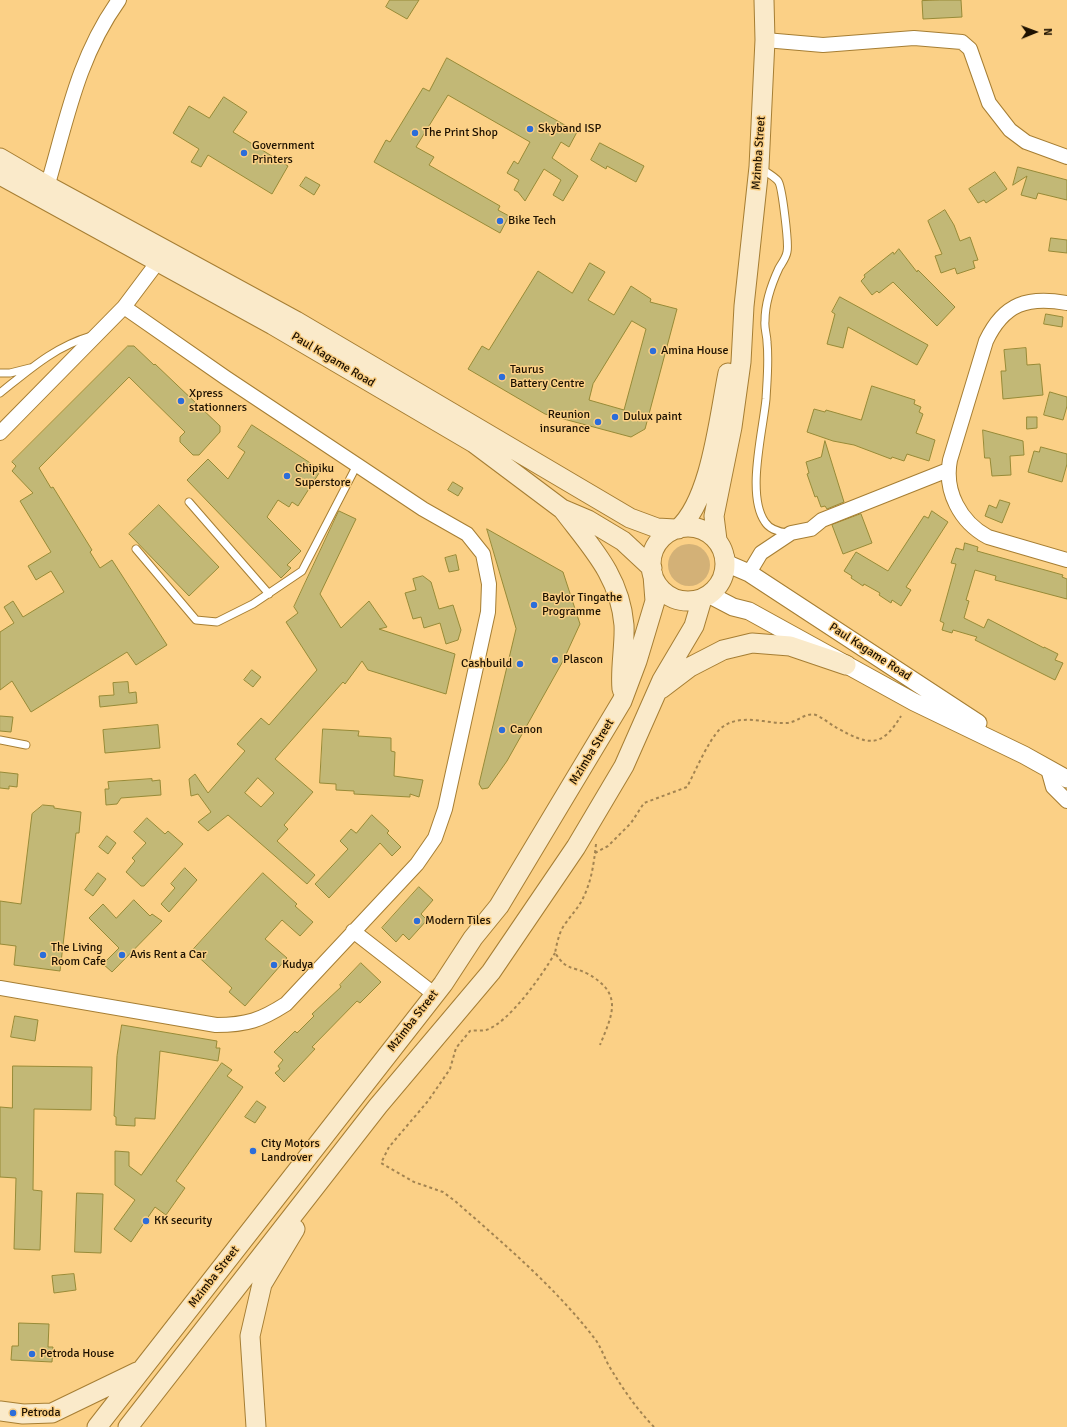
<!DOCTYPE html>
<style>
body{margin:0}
#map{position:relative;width:1067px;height:1427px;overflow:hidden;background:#fbd086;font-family:Signika,sans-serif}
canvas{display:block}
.north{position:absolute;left:1015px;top:12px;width:40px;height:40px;-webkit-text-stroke:3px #fbd086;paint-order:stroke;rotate:89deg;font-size:11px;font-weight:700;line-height:16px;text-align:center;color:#1d1100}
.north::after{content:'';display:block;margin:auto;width:14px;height:18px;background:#1d1100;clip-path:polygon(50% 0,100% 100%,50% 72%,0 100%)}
</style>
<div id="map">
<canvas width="1067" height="1427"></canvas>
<div class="north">N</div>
</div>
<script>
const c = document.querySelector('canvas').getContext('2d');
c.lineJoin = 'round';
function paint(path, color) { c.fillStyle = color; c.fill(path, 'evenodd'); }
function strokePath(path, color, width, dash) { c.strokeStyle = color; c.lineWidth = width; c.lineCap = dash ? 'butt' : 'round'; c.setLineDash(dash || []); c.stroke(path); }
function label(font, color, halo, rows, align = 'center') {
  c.font = font + ' Signika,sans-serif'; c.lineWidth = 3; c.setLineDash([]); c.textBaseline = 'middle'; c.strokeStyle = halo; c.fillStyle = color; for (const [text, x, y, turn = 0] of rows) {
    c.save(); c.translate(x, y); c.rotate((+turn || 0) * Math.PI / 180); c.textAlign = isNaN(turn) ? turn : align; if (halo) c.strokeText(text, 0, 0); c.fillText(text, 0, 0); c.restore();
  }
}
const green = new Path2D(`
 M668 565a21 21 0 1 1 42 0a21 21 0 1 1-42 0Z`);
const building = new Path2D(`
 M390,0H419L407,19L386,7Z
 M940,0H961L962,17L923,19L922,1Z
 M447,58L577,132L569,147L561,142L552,158L578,176L563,201L553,195L561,180L544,169L525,201L518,192L514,190L519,180L507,173L514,161L518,164L530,142L448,95L416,147L434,157L429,165L500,206L498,210L509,216L500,233L374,162L386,140L390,142L423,88L429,91Z
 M224,97L247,112L233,132L288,166L272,194L208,155L201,167L191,162L199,149L173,133L189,106L209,118Z
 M600,143L644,166L636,182L607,166L606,169L591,160Z
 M1018,167L1067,180V200L1038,193L1036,199L1021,195L1027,176L1013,185Z
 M995,172L1007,189L986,203L984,200L978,203L969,189Z
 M306,177L320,185L314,195L300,186Z
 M945,210L954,225L960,241L970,237L978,260L973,261L975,268L957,274L955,268L941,273L935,256L942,254L928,221Z
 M1051,238L1067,240V253L1049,251Z
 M899,249L917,272L918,270L955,307L937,326L893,282L879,293L877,291L872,295L861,281L865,277L864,275L893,252L894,254Z
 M590,263L605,272L588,300L614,315L631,286L651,299L650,302L677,309L645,429L631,437L545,414L468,369L482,346L489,350L538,271L572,293ZM632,321L646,329L624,410L589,400L593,384Z
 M840,297L928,345L917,365L848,327L843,348L827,344L835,314L832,312Z
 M1046,314L1063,317L1062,327L1044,324Z
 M128,346H134L154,365L155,364L220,426V432L199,455H193L180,442V437L185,432L129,377L39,468L51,488L53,487L92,550L90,552L100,568L112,560L167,645L136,665L127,652L31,712L12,681L0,690V632L14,623L4,607L13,601L23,617L64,592L51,571L36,580L28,566L51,552L20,501L33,493L12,471L16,466L12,462Z
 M1026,348L1027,365L1040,364L1043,395L1003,399L1001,371H1006L1004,350Z
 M872,386L915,400L914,404L921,407L919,412L923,414L916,433L935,440L929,461L907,454L904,461L892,457L891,459L854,445L833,441L807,432L814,409L825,412L826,410L861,420Z
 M1050,392L1067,397V406L1063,420L1044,415Z
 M1027,417H1037V428L1027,429Z
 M252,425L321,470L298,506L292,502L289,507L278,500L267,517L301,551L287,565L291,568L281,578L187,480L208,459L228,479L245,452L238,447Z
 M983,430L1023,441L1024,455L1010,456L1011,475L992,476L990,458H985Z
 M825,441L844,502L827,509L825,506L821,507L817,496L815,497L807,474L809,473L806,462L821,457Z
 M1041,447L1067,454V464L1062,482L1028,472L1034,451L1039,452Z
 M453,482L463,488L458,496L448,490Z
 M1000,500L1010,503L1002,523L985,516L989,505L996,508Z
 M159,505L219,567L189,596L129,534Z
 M339,511L356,519L320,594L341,628L369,601L387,627L379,629L455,654L446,694L368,670L362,661L345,684L343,682L275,759L313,792L284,825L288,829L277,841L315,875L307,884L228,815L208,831L198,822L211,812L198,794L191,796L189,779L195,774L208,793L245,751L237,744L261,718L269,725L317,670L286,622L298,613L294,607ZM258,778L274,793L261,807L245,793Z
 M932,511L948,522L906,587L911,590L901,606L892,600L891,603L879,595L880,593L864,584L863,586L851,578L852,576L844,571L856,552L888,571L924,516L928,518Z
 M861,514L872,543L843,554L832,525Z
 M487,529L563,572L580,624L563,661L507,761L488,788L482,789L479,784L516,629Z
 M965,543L978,547L977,551L1063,575L1062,577L1067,579V599L995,580L996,576L975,570L966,600L969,601L964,618L984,628L988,619L1044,648V647L1058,654L1055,660L1063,663L1055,680L975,640L977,637L953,630L952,633L942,630L944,623L940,621L956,564L951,563L956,548L963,550Z
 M456,555L459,570L449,572L445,558Z
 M423,576L431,582L439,609L453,605L461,630L458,640L446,644L440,623L424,628L421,617L413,619L405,593L416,590L413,579Z
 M252,670L261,677L253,687L244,680Z
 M128,682L129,693L136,692L137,703L100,707L99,696L114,695L113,683Z
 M0,716L13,717L11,732L0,731Z
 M158,725L160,748L105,753L103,730Z
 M323,729L359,731L358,736L391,738V751L395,752L394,776L423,780L419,797L410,794V797L354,794V791L336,790V784L320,783Z
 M0,772L18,774L17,787L9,786V789L0,788Z
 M152,779V781L160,780L161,795L121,798L117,804L106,805L105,789H109L108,782Z
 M43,805L54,806V808L81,812L79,833H76L60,971L14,965L16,946L0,944V901L21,904L32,814Z
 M372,815L389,831L387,833L401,847L392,856L380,843L329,898L315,884L348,849L340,841L351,829L356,833Z
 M147,818L165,834L168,831L183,844L144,886H141L126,872L135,861L132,858L146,843L134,832Z
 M107,836L116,843L108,854L99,847Z
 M185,868L197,880L169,912L161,904L175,888L171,884Z
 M98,873L106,879L93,896L85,890Z
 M263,873L297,904L295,906L313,922L300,936L282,920L265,939L287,958L245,1006L229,992L232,988L192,951Z
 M419,887L433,900L421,914L427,920L409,940L403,934L396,942L382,928Z
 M134,900L150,916L152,914L162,921L112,972L103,964L119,948L89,918L103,904L116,918Z
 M361,963L381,982L360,1003L357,1001L312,1047L315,1049L284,1082L275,1073L280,1069L278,1066L283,1060L274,1052L295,1031L297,1033L314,1016L312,1014L341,987L340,985Z
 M15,1016L38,1020L35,1041L11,1037Z
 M122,1025L217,1041L216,1048H220L218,1061L160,1051L155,1119L135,1118V1126L116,1125V1117L114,1116L117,1056Z
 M222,1063L232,1070L227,1076L243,1087L176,1181L185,1188L166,1215L155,1207L131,1242L114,1229L135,1200L115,1185V1151L129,1152V1166L141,1175Z
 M13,1066L92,1067L91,1110L34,1109L33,1190L42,1191L40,1250L14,1249L16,1178L0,1177V1107L12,1108Z
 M257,1101L266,1107L255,1123L245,1117Z
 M77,1193L103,1194L101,1253L75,1252Z
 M74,1274L76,1290L54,1293L52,1276Z
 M19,1323L49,1324L48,1347H53L52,1362L11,1360L12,1346H18Z`);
const path = new Path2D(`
 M596,844C594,862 592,879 584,896C580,906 572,914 565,924C559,932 557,943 555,953C568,972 571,965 588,974C624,994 612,1015 600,1045
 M595,853L608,846L631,823L644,803L687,787C695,772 708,741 720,729C739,712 765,724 787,723C798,722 805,712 816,715C823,718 830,724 837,728C868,745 881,749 901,716
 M555,953C543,974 509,1023 486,1030C481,1031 475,1030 470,1031L456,1048L450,1069L428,1101L389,1147L381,1163L414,1182L443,1192L455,1201C504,1244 555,1287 595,1339C601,1347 604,1357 609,1366C623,1389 635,1407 654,1427`);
const service = new Path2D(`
 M760,168C766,172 774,176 778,181C782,185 789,244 787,252C786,258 782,263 779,268C772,283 765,304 765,321C764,328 767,335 767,342C769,361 767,381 766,399C763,431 746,495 765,522C770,530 779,532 788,533
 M0,373H10L30,368
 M0,393C29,370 54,347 91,336
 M189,502L269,594
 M136,549L196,620L217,622L253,604L302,571L357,465
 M0,740L26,745`);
const minor = new Path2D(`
 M765,40L823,45L914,38L962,42L970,49L989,103L1010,130L1026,142L1067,157
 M45,194C66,125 76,60 119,0
 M1067,303C1028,296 1004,303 986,341L950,460C944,491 960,522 988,537L1067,560
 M0,433L124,307L163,255
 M749,573L761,553L791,533L811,529L822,520L948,470
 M1048,769L1053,787L1067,801
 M353,931L434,994
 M0,988L216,1025C247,1025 261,1020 286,1004L417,864L435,838L445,809L488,612L489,584L483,554L467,534L423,509L357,465L226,378L124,307`);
const tertiary = new Path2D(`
 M721,547L728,564L749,573L978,723
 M710,595L733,607L749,611L914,702L1024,755L1067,779`);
const secondary = new Path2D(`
 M0,158L48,186L296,321L630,518L657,528L675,529
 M0,175L273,325L474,443L562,509L588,520L623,541L652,568
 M563,510C591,547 620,576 624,625C625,646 620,668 622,689
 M651 564a37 37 0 1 1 74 0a37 37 0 1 1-74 0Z
 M678,529C711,500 719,417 728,373
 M717,540L714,516L732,427L741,362L744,306L759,167L765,40L764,0
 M661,689L690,667L723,650L752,643L790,646L846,665
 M0,1411L23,1414L52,1413L137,1372
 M97,1427L443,984L473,938L499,906L622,701L637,661L655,601L653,575
 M128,1427L378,1106L491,972L576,847L624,766L662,680L694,626L702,599
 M256,1427L250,1336L262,1284L295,1229`);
const markers = [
 [530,129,4,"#2c6dda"],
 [415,133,4,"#2c6dda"],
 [244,153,4,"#2c6dda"],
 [500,221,4,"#2c6dda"],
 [653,351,4,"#2c6dda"],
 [502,377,4,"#2c6dda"],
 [181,401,4,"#2c6dda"],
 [615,417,4,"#2c6dda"],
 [598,422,4,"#2c6dda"],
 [287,476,4,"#2c6dda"],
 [534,605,4,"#2c6dda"],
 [555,660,4,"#2c6dda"],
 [520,664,4,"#2c6dda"],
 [502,730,4,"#2c6dda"],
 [417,921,4,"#2c6dda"],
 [43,955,4,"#2c6dda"],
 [122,955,4,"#2c6dda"],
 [274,965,4,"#2c6dda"],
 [253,1151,4,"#2c6dda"],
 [146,1221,4,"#2c6dda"],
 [32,1354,4,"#2c6dda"],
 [13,1413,4,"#2c6dda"]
];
const poiNames = [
 ["Skyband ISP",538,129],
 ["The Print Shop",423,133],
 ["Government",252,146],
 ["Printers",252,160],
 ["Bike Tech",508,221],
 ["Amina House",661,351],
 ["Taurus",510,370],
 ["Battery Centre",510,384],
 ["Xpress",189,394],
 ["stationners",189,408],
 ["Reunion",590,415,"right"],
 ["insurance",590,429,"right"],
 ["Dulux paint",623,417],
 ["Chipiku",295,469],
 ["Superstore",295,483],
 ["Baylor Tingathe",542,598],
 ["Programme",542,612],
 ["Plascon",563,660],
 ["Cashbuild",512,664,"right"],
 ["Canon",510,730],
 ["Modern Tiles",425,921],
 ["The Living",51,948],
 ["Room Cafe",51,962],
 ["Avis Rent a Car",130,955],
 ["Kudya",282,965],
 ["City Motors",261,1144],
 ["Landrover",261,1158],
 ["KK security",154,1221],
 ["Petroda House",40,1354],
 ["Petroda",21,1413]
];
const streetNames = [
 ["Mzimba Street",759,153,-86],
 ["Paul Kagame Road",333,360,31],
 ["Paul Kagame Road",870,652,33],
 ["Mzimba Street",592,752,-59],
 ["Mzimba Street",413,1021,-52],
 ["Mzimba Street",214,1277,-52]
];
paint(green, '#d3b177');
paint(building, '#c2b876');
strokePath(building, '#978a37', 1);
strokePath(service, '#a67e33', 9);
strokePath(minor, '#a67e33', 16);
strokePath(tertiary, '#a67e33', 19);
strokePath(secondary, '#a67e33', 21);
strokePath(path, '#a38451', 2, [3, 3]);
strokePath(service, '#fff', 7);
strokePath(minor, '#fff', 14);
strokePath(tertiary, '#fff', 17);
strokePath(secondary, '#faeaca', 19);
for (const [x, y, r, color] of markers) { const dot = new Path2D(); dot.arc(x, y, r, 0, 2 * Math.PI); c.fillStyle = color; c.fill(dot); strokePath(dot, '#fbd086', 1.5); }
label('12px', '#1d1100', '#fbd086', poiNames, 'left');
label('12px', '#1d1100', '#fbd086', streetNames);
</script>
